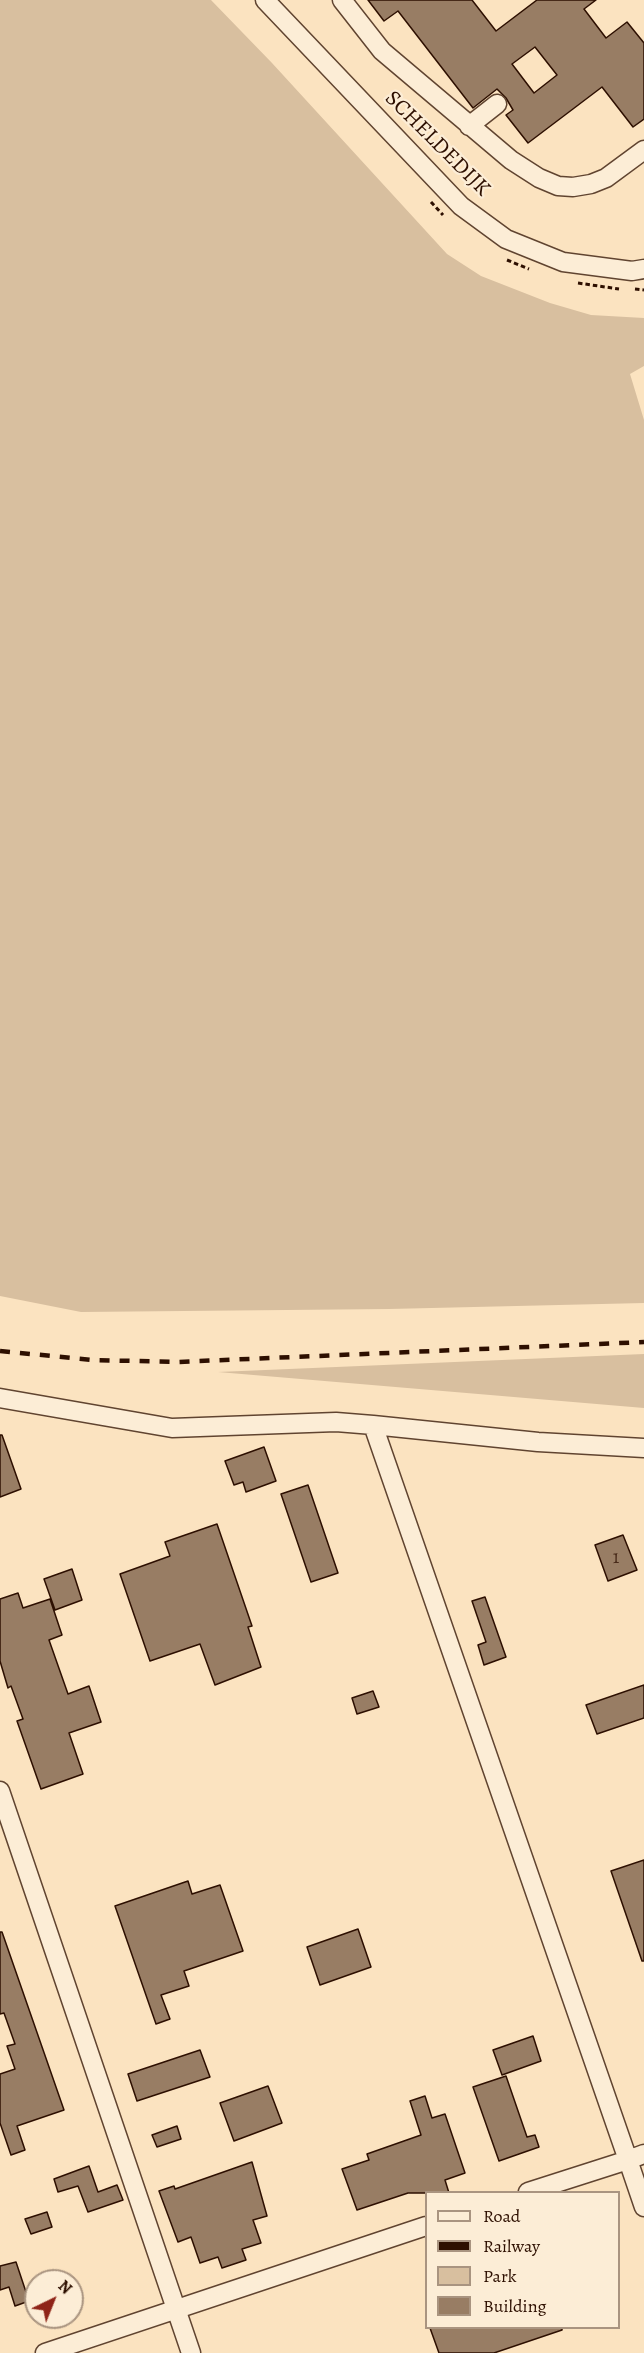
<!DOCTYPE html>
<style>
body{margin:0}
#map{position:relative;width:644px;height:2353px;overflow:hidden;background:#fbe3c0;font-family:Alegreya,serif}
canvas{display:block}
.legend{position:absolute;left:425px;top:2191px;width:195px;height:138px;box-sizing:border-box;background:#fcedd6;border:2px solid #a99480;margin:0;padding:8px 10px;list-style:none;font-size:18px;color:#2d0f00}
.legend li{display:flex;align-items:center;gap:12px;height:30px}
.legend b{width:30px;border:2px solid #a99480}
.north{position:absolute;left:24px;top:2269px;width:60px;height:60px;box-sizing:border-box;background:#fcedd6;border:2px solid #a99480;border-radius:50%;rotate:43deg;font-size:16px;font-weight:700;line-height:24px;text-align:center;color:#2d0f00}
.north::after{content:'';display:block;margin:auto;width:21px;height:27px;background:#8f2418;clip-path:polygon(50% 0,100% 100%,50% 72%,0 100%)}
</style>
<div id="map">
<canvas width="644" height="2353"></canvas>
<ul class="legend">
<li><b style="height:8px;background:#fcedd6"></b>Road</li>
<li><b style="height:8px;background:#2d0f00"></b>Railway</li>
<li><b style="height:16px;background:#d8bf9f"></b>Park</li>
<li><b style="height:16px;background:#987d64"></b>Building</li>
</ul>
<div class="north">N</div>
</div>
<script>
const c = document.querySelector('canvas').getContext('2d');
c.lineJoin = 'round';
function paint(path, color) { c.fillStyle = color; c.fill(path, 'evenodd'); }
function strokePath(path, color, width, dash) { c.strokeStyle = color; c.lineWidth = width; c.lineCap = dash ? 'butt' : 'round'; c.setLineDash(dash || []); c.stroke(path); }
function label(font, color, halo, rows, align = 'center') {
  c.font = font + ' Alegreya,serif'; c.lineWidth = 4.5; c.setLineDash([]); c.textBaseline = 'middle'; c.strokeStyle = halo; c.fillStyle = color; for (const [text, x, y, turn = 0] of rows) {
    c.save(); c.translate(x, y); c.rotate((+turn || 0) * Math.PI / 180); c.textAlign = isNaN(turn) ? turn : align; if (halo) c.strokeText(text, 0, 0); c.fillText(text, 0, 0); c.restore();
  }
}
const green = new Path2D(`
 M0,0H211L272,63L447,254L481,276L550,303L591,315L644,318V366L630,374L644,420V1303L389,1309L81,1312L0,1296Z
 M644,1354V1408L218,1372Z`);
const building = new Path2D(`
 M368,0H472L496,31L537,0H596L584,9L606,38L627,22L644,43V119L633,127L602,87L528,143L506,115L513,110L506,98L497,89L473,108L398,11L384,21ZM535,47L557,75L534,93L512,64Z
 M0,1435H2L21,1489L0,1497Z
 M264,1447L276,1481L246,1492L243,1482L234,1485L225,1461Z
 M308,1485L338,1573L311,1582L281,1494Z
 M217,1524L252,1626L248,1627L261,1667L215,1685L200,1644L150,1661L120,1574L170,1556L165,1542Z
 M623,1535L637,1570L608,1581L595,1545Z
 M72,1569L82,1600L55,1610L44,1579Z
 M18,1593L23,1608L50,1599L62,1635L49,1640L68,1694L89,1686L101,1722L69,1733L83,1774L41,1789L17,1721L23,1719L11,1686L8,1688L0,1661V1599Z
 M485,1597L506,1657L484,1665L478,1645L486,1642L472,1601Z
 M644,1685V1718L597,1734L586,1705Z
 M373,1691L379,1707L357,1714L352,1698Z
 M644,1860V1961H642L611,1871Z
 M188,1881L192,1894L220,1885L243,1951L184,1971L189,1986L161,1995L170,2019L156,2024L115,1906Z
 M358,1929L371,1967L320,1985L307,1947Z
 M0,1932H2L64,2110L17,2126L25,2150L11,2155L0,2123V2074L15,2069L7,2046L15,2044L4,2013L0,2014Z
 M533,2036L541,2061L502,2075L493,2050Z
 M200,2050L210,2077L137,2101L128,2074Z
 M506,2076L527,2137L535,2135L539,2147L499,2161L473,2087Z
 M268,2086L282,2123L234,2141L220,2103Z
 M425,2096L432,2118L445,2114L465,2173L445,2180L449,2193H408L357,2210L342,2169L369,2160L367,2154L421,2135L410,2101Z
 M177,2126L181,2139L157,2147L152,2135Z
 M252,2162L267,2216L253,2220L261,2243L242,2249L246,2260L222,2268L218,2257L200,2263L191,2237L178,2242L159,2191L174,2186L175,2189Z
 M89,2166L98,2192L117,2185L123,2200L88,2212L78,2186L58,2192L54,2179Z
 M47,2212L52,2227L31,2234L25,2219Z
 M16,2262L29,2301L15,2306L9,2287L0,2290V2266Z
 M430,2328H562V2330L494,2353H439Z`);
const path = new Path2D(`
 M431,202L443,215
 M507,260L529,269
 M578,283L619,289
 M635,289L644,290`);
const minor = new Path2D(`
 M265,0L461,206L506,239L563,262L632,271L644,269
 M342,0L382,51L511,160L539,178L558,186L573,187L591,184L606,178L644,150
 M469,126L497,104
 M0,1398L172,1428L336,1422L373,1425
 M644,1448L538,1442L373,1425L628,2160L644,2154
 M0,1791L191,2353
 M528,2192L628,2160L644,2207
 M45,2353L426,2226`);
const rail = new Path2D(`
 M0,1351L93,1360L177,1362L644,1342`);
const numberNames = [
 ["1",616,1558]
];
const streetNames = [
 ["SCHELDEDIJK",437,144,45]
];
paint(green, '#d8bf9f');
paint(building, '#987d64');
strokePath(building, '#2d0f00', 1.5);
strokePath(minor, '#604430', 21);
strokePath(path, '#2d0f00', 3, [4.5, 3]);
strokePath(minor, '#fcedd6', 18);
strokePath(rail, '#2d0f00', 4.5, [10, 10]);
label('20px', '#482a19', null, numberNames);
label('22px', '#2d0f00', '#fcedd6', streetNames);
</script>
